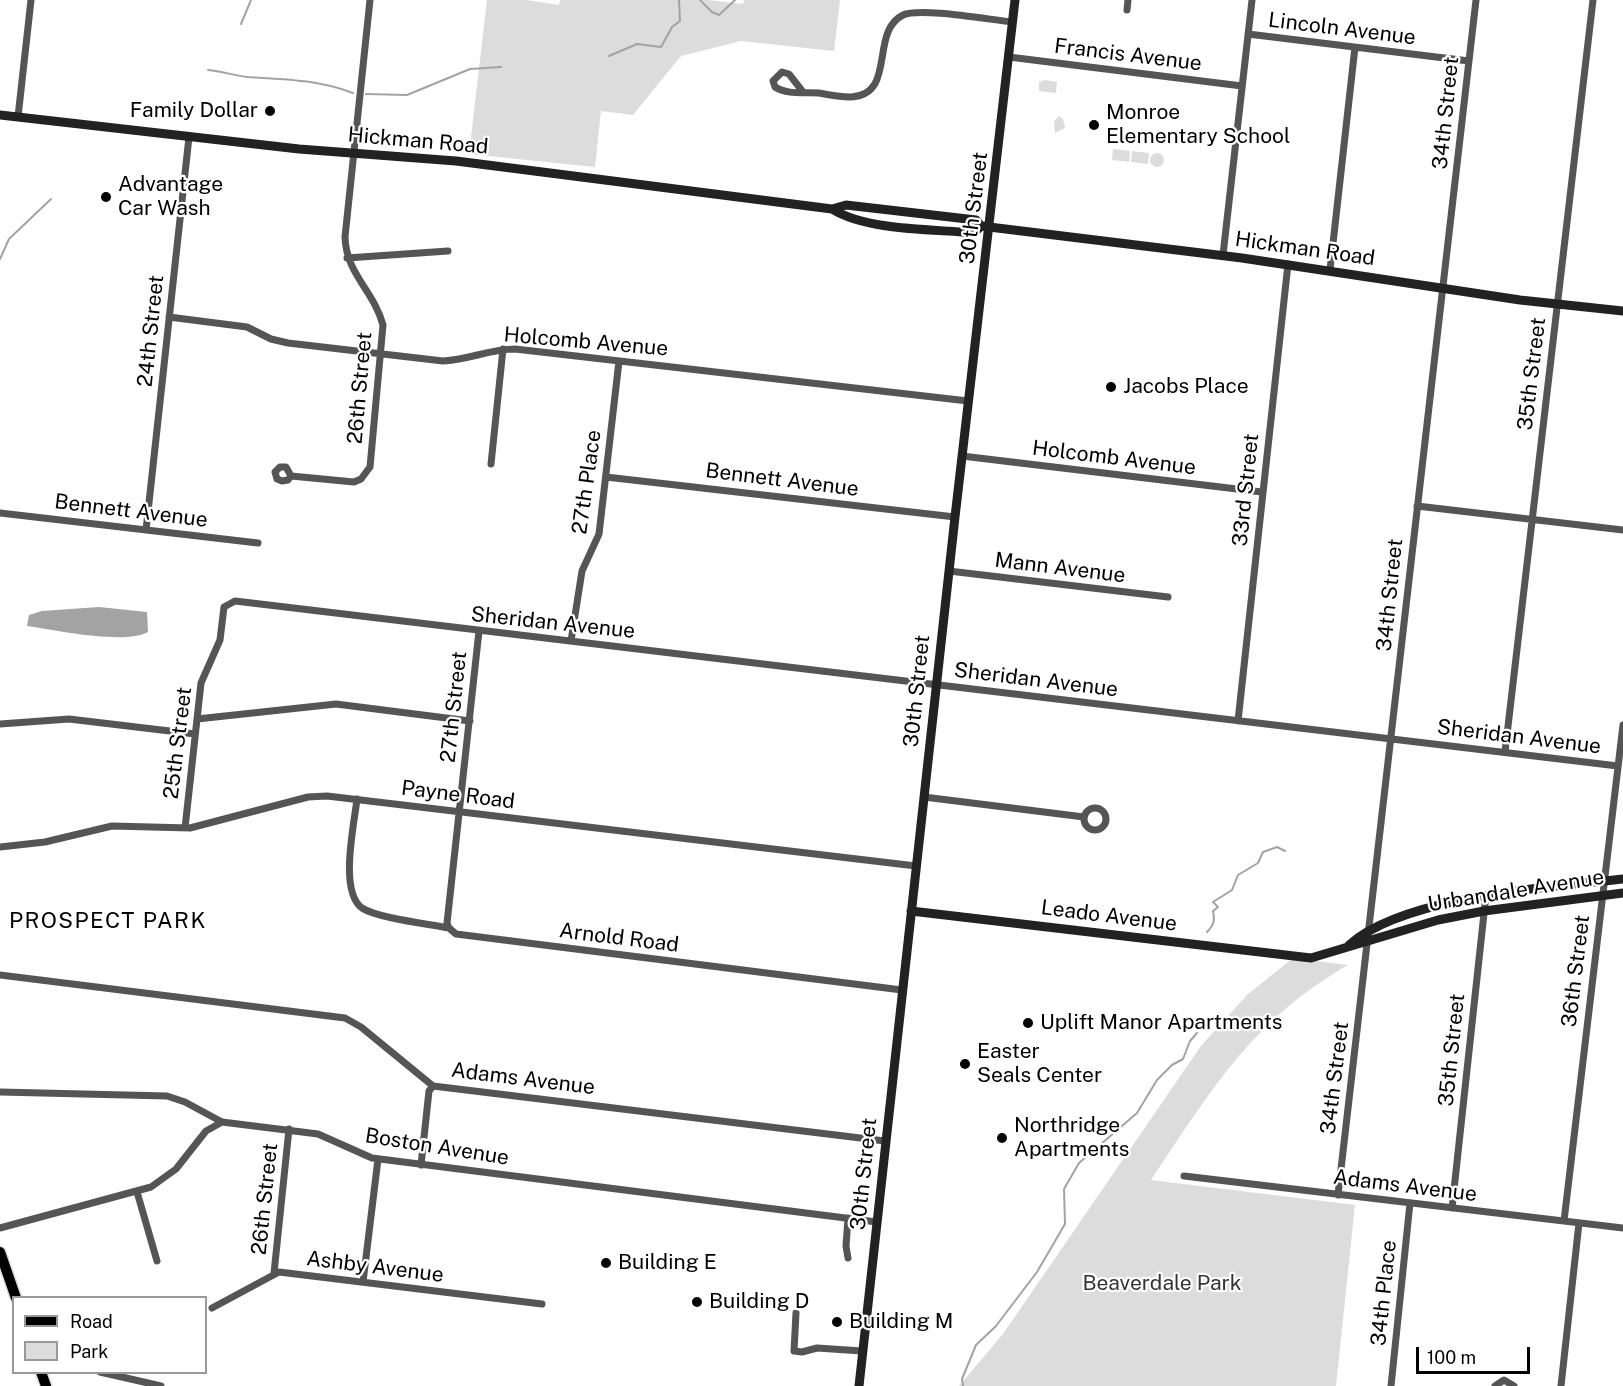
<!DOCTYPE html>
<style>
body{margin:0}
#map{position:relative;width:1623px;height:1386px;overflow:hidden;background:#fff;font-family:"Public Sans",sans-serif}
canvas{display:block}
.legend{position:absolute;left:12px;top:1296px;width:195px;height:78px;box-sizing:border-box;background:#fff;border:2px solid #999;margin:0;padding:8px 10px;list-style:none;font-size:18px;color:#000}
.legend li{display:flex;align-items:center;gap:12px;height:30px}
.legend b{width:30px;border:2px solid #999}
.scale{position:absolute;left:1416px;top:1347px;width:114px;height:27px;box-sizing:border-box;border:3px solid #000;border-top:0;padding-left:8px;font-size:18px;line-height:21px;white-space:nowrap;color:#000;-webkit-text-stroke:4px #fff;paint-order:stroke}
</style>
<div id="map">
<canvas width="1623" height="1386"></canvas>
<ul class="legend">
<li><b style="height:8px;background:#000"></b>Road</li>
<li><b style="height:16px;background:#dcdcdc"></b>Park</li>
</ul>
<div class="scale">100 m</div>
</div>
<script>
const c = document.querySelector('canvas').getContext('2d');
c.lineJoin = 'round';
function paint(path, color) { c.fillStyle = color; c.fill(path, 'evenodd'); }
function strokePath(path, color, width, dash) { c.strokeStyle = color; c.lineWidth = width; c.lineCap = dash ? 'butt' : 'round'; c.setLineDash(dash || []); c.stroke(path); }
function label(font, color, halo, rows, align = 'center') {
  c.font = font + ' "Public Sans",sans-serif'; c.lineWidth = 4.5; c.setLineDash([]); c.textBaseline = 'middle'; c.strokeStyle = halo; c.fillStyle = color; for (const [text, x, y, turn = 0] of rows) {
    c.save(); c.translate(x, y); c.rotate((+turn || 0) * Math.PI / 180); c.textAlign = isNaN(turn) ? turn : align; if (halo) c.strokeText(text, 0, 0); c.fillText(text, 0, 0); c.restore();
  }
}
const green = new Path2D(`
 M487,0H527L559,5L560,0H708L743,4L744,0H840L834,51L741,41L681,56L633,115L601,111L595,167L469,154Z
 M1045,80L1057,82L1056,93L1039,91V82Z
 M1059,116L1063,119L1065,128L1055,133L1054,121Z
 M1113,149L1130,151L1129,162L1112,160Z
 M1132,151L1149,153L1148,164L1131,162Z
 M1150 160a7 7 0 1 1 14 0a7 7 0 1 1-14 0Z
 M1293,958L1348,965C1253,1019 1210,1092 1151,1180L1355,1205L1336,1386H959L1003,1334L1201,1046L1247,995Z`);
const water = new Path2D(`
 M99,607L147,612L148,632C125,645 55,630 27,626L29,615L42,611Z`);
const stream = new Path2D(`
 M700,0L712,12L719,15L735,0
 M241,24L251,0
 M609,56L637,44L661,47L672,27L680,21L679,0
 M208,70C222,71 235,76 248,77C285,79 319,80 353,93
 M366,94L407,95L470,69L501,67
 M0,259L9,239L51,199
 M1207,932C1214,925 1215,920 1213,911L1218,907L1213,902L1232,890L1238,875L1258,863L1263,852L1277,847L1285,851
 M963,1386L962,1379L976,1345L996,1326L1037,1272L1065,1224L1064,1189L1079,1163L1137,1113L1157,1080L1172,1065L1183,1059L1190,1041L1197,1033`);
const street = new Path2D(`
 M1127,10L1128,0
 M1248,34L1469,61
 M1009,57L1242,86
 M803,92L789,74L782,72L773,81L775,87C787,95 804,92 819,93C829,95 841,97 851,97C897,95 869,32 903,15C920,7 991,20 1013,22
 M18,117L31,0
 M1223,255L1252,0
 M347,258L448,251
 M1330,270L1355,47
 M169,317L247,327L271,339L288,343L443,361C468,360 490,349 515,349L968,401
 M962,456L1262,492
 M491,464L503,349
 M291,476L286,467H280L275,472L277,479L282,481L288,480L291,476L354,482L361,479L370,467L383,325C374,291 346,274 345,237L370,0
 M606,477L955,517
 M1417,506L1623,530
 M0,513L258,543
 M146,530L189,137
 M949,571L1168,597
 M571,641L582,571L599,534L619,361
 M197,719L336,704L470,721
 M1238,721L1288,264
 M0,724L69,719L195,734
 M1505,752L1593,0
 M924,797L1084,817
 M357,799C354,826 339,891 362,908C377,918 429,924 449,928L456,934L902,990
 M1084 819a11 11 0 1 1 22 0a11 11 0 1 1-22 0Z
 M185,828L201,683L220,640L224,607L235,601L1618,766
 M0,847L45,842L112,826L190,828L308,797L327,796L916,866
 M449,928L447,923L479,631
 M0,975L345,1018L361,1027L433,1086L885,1141
 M0,1092L167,1096L185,1102L222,1122L318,1134L372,1158L877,1222
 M421,1165L429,1091L433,1086
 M1184,1176L1623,1228
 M137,1192L157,1261
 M1338,1195L1476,0
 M1452,1208L1486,895
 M1564,1221L1623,725
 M0,1228L151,1187L176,1169L206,1131L222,1122
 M848,1258L846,1246L848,1218
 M274,1273L289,1129
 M363,1282L378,1159
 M212,1308L279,1272L542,1304
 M796,1313L794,1351L802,1352L817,1348L862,1351
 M100,1372L161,1386
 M1391,1386L1410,1203
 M1495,1386L1504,1380L1514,1386
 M1561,1386L1579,1223`);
const secondary = new Path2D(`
 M0,115L299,149L456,161L832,209L846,205L976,220L981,226L1242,258L1520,300L1623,311
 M832,209C867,231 933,229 974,233L981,226
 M911,911L1311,958L1438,920L1484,911L1623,893
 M1349,945C1404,896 1550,887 1623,879
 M859,1386L955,517L1015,0`);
const primary = new Path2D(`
 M0,1252L16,1298
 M41,1372L46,1386`);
const markers = [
 [270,111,6,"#000"],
 [1094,125,6,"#000"],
 [106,197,6,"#000"],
 [1111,387,6,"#000"],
 [1028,1023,6,"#000"],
 [965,1064,6,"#000"],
 [1002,1138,6,"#000"],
 [606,1263,6,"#000"],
 [697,1302,6,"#000"],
 [837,1322,6,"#000"]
];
const streetNames = [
 ["Lincoln Avenue",1342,29,7],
 ["Francis Avenue",1128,55,7],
 ["34th Street",1446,113,-84],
 ["Hickman Road",418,141,5],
 ["30th Street",974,208,-83],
 ["Hickman Road",1305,249,8],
 ["24th Street",151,331,-84],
 ["Holcomb Avenue",586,342,5],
 ["35th Street",1532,374,-83],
 ["26th Street",360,388,-85],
 ["Holcomb Avenue",1114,458,7],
 ["Bennett Avenue",782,480,7],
 ["27th Place",587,482,-82],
 ["33rd Street",1246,490,-84],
 ["Bennett Avenue",131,511,7],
 ["Mann Avenue",1060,568,7],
 ["34th Street",1390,595,-84],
 ["Sheridan Avenue",553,623,6],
 ["Sheridan Avenue",1036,680,7],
 ["30th Street",917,691,-84],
 ["27th Street",454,707,-84],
 ["Sheridan Avenue",1519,737,7],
 ["25th Street",178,743,-83],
 ["Payne Road",458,795,7],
 ["Urbandale Avenue",1516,891,-9],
 ["Leado Avenue",1109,916,7],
 ["Arnold Road",619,938,7],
 ["36th Street",1576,971,-83],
 ["35th Street",1452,1050,-84],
 ["34th Street",1335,1078,-83],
 ["Adams Avenue",523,1079,7],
 ["Boston Avenue",437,1147,9],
 ["30th Street",864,1174,-84],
 ["Adams Avenue",1405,1186,7],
 ["26th Street",265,1199,-84],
 ["Ashby Avenue",375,1267,7],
 ["34th Place",1384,1293,-84]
];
const poiNames = [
 ["Family Dollar",258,111,"right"],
 ["Monroe",1106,113],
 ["Elementary School",1106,137],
 ["Advantage",118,185],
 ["Car Wash",118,209],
 ["Jacobs Place",1123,387],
 ["Uplift Manor Apartments",1040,1023],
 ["Easter",977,1052],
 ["Seals Center",977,1076],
 ["Northridge",1014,1126],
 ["Apartments",1014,1150],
 ["Building E",618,1263],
 ["Building D",709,1302],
 ["Building M",849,1322]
];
const parkNames = [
 ["Beaverdale Park",1162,1284]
];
const neighbourhoodNames = [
 ["PROSPECT PARK",108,921]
];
paint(green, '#dcdcdc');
paint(water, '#a3a3a3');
strokePath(stream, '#a3a3a3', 2);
strokePath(primary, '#dbdbdb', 13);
strokePath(street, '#555', 7);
strokePath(secondary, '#222', 9);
strokePath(primary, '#000', 10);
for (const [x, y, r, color] of markers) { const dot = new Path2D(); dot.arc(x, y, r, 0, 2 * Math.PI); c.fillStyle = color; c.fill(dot); strokePath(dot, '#fff', 2); }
label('21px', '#000', '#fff', streetNames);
label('21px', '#000', '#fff', poiNames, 'left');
label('21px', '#333', '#fff', parkNames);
c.letterSpacing = '1.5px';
label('22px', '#000', '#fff', neighbourhoodNames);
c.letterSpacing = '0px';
</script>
